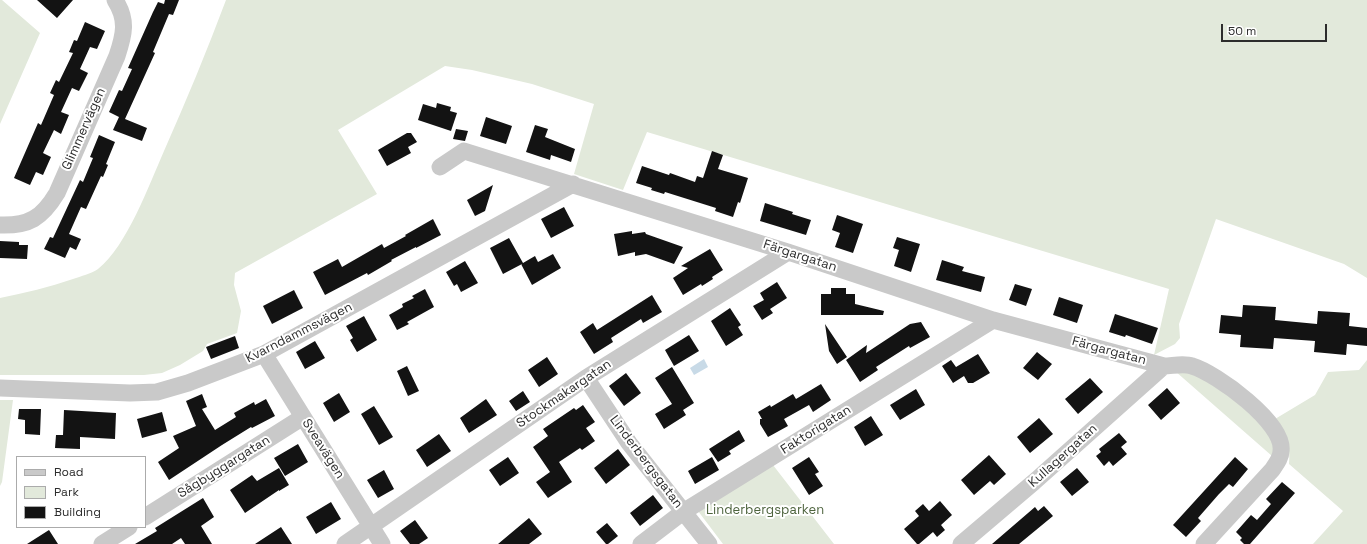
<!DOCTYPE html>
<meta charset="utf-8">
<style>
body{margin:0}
#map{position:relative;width:1367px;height:544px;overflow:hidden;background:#fff;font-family:"Space Grotesk",sans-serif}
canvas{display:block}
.legend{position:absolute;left:16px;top:456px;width:130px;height:72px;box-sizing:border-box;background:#fff;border:1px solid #ababab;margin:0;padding:5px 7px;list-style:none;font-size:12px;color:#2c2c2c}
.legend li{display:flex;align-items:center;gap:8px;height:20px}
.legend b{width:20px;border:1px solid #ababab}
.scale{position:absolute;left:1221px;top:24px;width:106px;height:18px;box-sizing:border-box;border:2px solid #2c2c2c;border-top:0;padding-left:5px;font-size:12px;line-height:14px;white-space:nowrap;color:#2c2c2c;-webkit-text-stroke:3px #fff;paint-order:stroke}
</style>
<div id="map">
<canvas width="1367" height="544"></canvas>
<ul class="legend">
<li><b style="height:5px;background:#c9c9c9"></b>Road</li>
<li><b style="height:11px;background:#e2e9db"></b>Park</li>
<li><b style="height:11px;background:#131313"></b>Building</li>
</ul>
<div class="scale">50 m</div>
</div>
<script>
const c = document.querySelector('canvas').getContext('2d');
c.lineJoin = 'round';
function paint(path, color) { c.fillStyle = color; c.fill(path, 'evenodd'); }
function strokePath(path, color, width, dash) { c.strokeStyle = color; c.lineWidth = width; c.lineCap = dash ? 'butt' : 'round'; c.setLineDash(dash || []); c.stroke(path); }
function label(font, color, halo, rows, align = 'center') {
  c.font = font + ' "Space Grotesk",sans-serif'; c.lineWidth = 4; c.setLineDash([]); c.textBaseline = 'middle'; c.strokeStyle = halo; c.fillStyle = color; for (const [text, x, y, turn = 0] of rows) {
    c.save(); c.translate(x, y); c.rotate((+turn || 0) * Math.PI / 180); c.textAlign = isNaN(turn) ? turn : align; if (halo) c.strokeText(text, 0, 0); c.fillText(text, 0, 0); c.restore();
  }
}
const green = new Path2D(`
 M0,0H2L40,33L0,124Z
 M226,0H1367V278L1344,264L1216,219L1179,324L1180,338L1175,344L1154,355L1169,289L647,132L623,190L574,174L594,104L532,84L472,70L445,66L338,130L377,194L235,273L234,285L241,311L237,333L207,344L203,351L180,365L162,373L144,375H0V298C25,293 49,287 73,279C81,276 91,274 98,269C127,246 149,185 164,151C186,101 207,51 226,0Z
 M1367,360V544H1313L1343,511L1289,464C1291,446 1285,434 1275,419L1315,395L1328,372L1359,370Z
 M1186,368L1236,397L1268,431L1275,449L1272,456L1175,371Z
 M0,400H13L2,482L0,486Z
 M773,465L834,544H723L698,511Z`);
const water = new Path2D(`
 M704,359L708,367L694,375L690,368Z`);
const building = new Path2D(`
 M37,0H73L57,18Z
 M165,0H179L173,15L169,14L153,52L155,53L125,119L147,128L142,141L113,130L119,117L109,112L119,90L122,91L132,69L128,68L153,12L158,2L164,4Z
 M85,22L105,31L97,49L90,47L80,69L88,73L79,91L72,88L61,112L69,115L61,134L54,130L43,153L51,157L43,175L36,172L30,185L14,178L38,123L41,125L54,95L50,93L56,80L59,82L73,53L69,52L74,40L77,41Z
 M437,103L451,107L450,111L457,113L451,131L418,120L423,104L436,108Z
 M486,117L512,126L506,144L480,136Z
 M535,125L548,129L545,137L575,149L571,162L551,155L550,160L526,152Z
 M456,129L468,131L465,141L453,139Z
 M407,133H411L417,142L408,147L411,153L387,166L378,150Z
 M99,135L115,142L106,164L108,165L103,177L101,176L86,209L81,207L69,234L81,239L76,250L70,247L65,258L44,249L50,237L53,238L80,180L83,182L93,158L90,157Z
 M712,151L723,155L718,169L748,178L740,203L738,202L733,217L715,211L716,208L665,192L664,194L651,190L652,188L636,183L642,166L669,175L670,173L695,182L697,176L703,178Z
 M493,185L485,211L475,216L467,200Z
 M765,203L793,212L792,214L811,220L806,235L760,221Z
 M564,207L574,226L551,238L541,219Z
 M837,215L863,224L853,253L835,247L840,233L832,230Z
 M433,219L441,235L416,248V247L391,260L392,261L368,275L367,273L325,295L313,272L338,259L342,267L382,244L384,248L406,236L405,235Z
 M632,231V234L645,232L646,234L683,247L674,264L646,254L635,256V252L618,256L614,234Z
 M897,237L920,244L911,272L894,266L899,250L893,248Z
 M509,238L523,263L535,256L538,262L553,254L561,268L532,285L521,264H522L503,274L490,248Z
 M0,241L19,242V245H28L27,259L0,258Z
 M710,249L723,270L712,277L713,279L702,286L701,284L683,295L673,278L688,268L681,266Z
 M942,260L964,267L962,271L985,277L981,292L936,280Z
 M465,261L478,283L461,292L457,284L454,286L446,272Z
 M777,282L787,298L770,309L773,313L762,320L753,306L764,300L760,293Z
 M1015,284L1032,289L1026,306L1009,300Z
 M831,288H846V294H855V304L884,311L883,315H821V294H831Z
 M425,289L434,307L407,322L409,324L397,330L389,315L403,307L402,304L414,298L412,296Z
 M294,290L303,308L272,324L263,306Z
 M652,295L662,312L643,323L641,319L611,338L613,342L594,354L580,332L593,323L597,330Z
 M1059,297L1083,305L1077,323L1053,315Z
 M1243,305L1276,307L1275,320L1317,324L1318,311L1350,313L1349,326L1367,328V346L1347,344L1346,355L1314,352L1315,341L1274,338L1273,349L1240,347L1241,335L1219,333L1221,315L1242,317Z
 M730,308L741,325L738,327L743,335L726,346L711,321Z
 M1115,314L1158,328L1152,344L1126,335L1125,337L1109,332Z
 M364,316L377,340L357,352L350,340L353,338L346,326Z
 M921,322L930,337L910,348L909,346L876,367L878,370L860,382L846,360L867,345L866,353L910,324Z
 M825,324L847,357L837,364L829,351Z
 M689,335L699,351L674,366L665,350Z
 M235,336L239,348L211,359L206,347Z
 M315,341L325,358L305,369L296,352Z
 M1037,352L1052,364L1038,380L1023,368Z
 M978,354L990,373L973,383H968L964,376L953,383L942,366L951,360L956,367Z
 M547,357L558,374L539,387L528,370Z
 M407,366L419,391L408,396L397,371Z
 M672,367L694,403L683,410L686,415L664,429L655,414L672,404L655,378Z
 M626,373L641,393L624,406L609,386Z
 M1090,378L1103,392L1078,414L1065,399Z
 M821,384L831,400L813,412L809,405L784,419L788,426L768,437L760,424V419H762L758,412L770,405L771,407L793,394L796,399Z
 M1167,388L1180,403L1161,420L1148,405Z
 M916,389L925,405L900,420L890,405Z
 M523,391L530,402L516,411L509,401Z
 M339,393L350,412L334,422L323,403Z
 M202,394L207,407L202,409L215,430L236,417L234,413L254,402L255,405L266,399L275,416L252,428L251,427L222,445L169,480L158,462L179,448L173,436L196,426L186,401Z
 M486,399L497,415L469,433L460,418Z
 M583,405L595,422L586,428L595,441L582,450L580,448L559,462L572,482L548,498L536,482L550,472L533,447L548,436L543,429L574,408L576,410Z
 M374,406L393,437L379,445L361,414Z
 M19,409H41L40,435L25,434V420L18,419Z
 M64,410L116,413L115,439L80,437V449L55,448L56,435H63Z
 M162,412L167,431L142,438L137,419Z
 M871,416L883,435L865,446L854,427Z
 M1039,418L1053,434L1030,453L1017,437Z
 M739,430L745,441L729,451L731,454L718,462L709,449Z
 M1119,433L1127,442L1121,447L1127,454L1113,466L1109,461L1104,466L1096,456L1101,452L1099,449Z
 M439,434L451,451L427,467L416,450Z
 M298,444L308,462L285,476L274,458Z
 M618,449L630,465L606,484L594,468Z
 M989,455L1006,474L994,485L990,481L974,495L961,480Z
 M508,457L519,473L500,486L489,470Z
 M712,457L719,470L695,484L688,471Z
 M809,457L819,472L815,474L823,486L809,495L792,468Z
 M1235,457L1248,469L1233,487L1229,484L1219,494L1198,518L1201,521L1186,537L1173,525Z
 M279,468L289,485L279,491V490L245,513L230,490L252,475L257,481Z
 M1077,468L1089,482L1072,496L1060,482Z
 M384,470L394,489L378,498L367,480Z
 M1282,482L1295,493L1250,544H1244L1240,540L1242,538L1236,532L1251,515L1257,520L1271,504L1266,499Z
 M653,495L663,508L640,526L630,513Z
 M203,498L214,517L201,526L212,544H185L181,538L172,544H135L157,531L155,528Z
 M940,501L952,515L941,525L945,530L937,537L933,532L919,544H917L904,529L919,516L915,511L923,504L929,511Z
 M331,502L341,519L316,534L306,517Z
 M1044,506L1053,516L1019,544H992L1035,507L1038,511Z
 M529,518L542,534L529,544H498Z
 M415,520L428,538L419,544H410L400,531Z
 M607,523L618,536L608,544H606L596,532Z
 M281,527L292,544H255Z
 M49,530L58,544H27Z`);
const street = new Path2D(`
 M440,167L464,151L788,252L993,320L1164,366C1172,366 1184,363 1192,366C1216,373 1285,423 1281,451C1281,458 1276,464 1272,470L1204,544
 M0,225C29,226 42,218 57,193L117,56C124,35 128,20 115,0
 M264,354L382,544
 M586,378L629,443L709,544
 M0,388L130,393L157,392L188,383L264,354L573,184
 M145,517L303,417
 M102,544L129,527
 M345,544L586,378L788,252
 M641,544L683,512L993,320
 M961,544L1034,482L1164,366`);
const streetNames = [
 ["Glimmervägen",84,129,-66],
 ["Färgargatan",800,256,18],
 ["Kvarndammsvägen",299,333,-27],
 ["Färgargatan",1109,351,15],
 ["Stockmakargatan",564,394,-34],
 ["Faktorigatan",816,430,-32],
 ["Sveavägen",323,449,58],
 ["Kullagergatan",1063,456,-42],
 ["Linderbergsgatan",646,462,53],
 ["Sågbyggargatan",224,467,-32]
];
const parkNames = [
 ["Linderbergsparken",765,510]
];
paint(green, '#e2e9db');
paint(water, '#c8dae7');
paint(building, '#131313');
strokePath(street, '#c9c9c9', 17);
label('13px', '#2c2c2c', '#fff', streetNames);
label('13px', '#4e643e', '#fff', parkNames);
</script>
